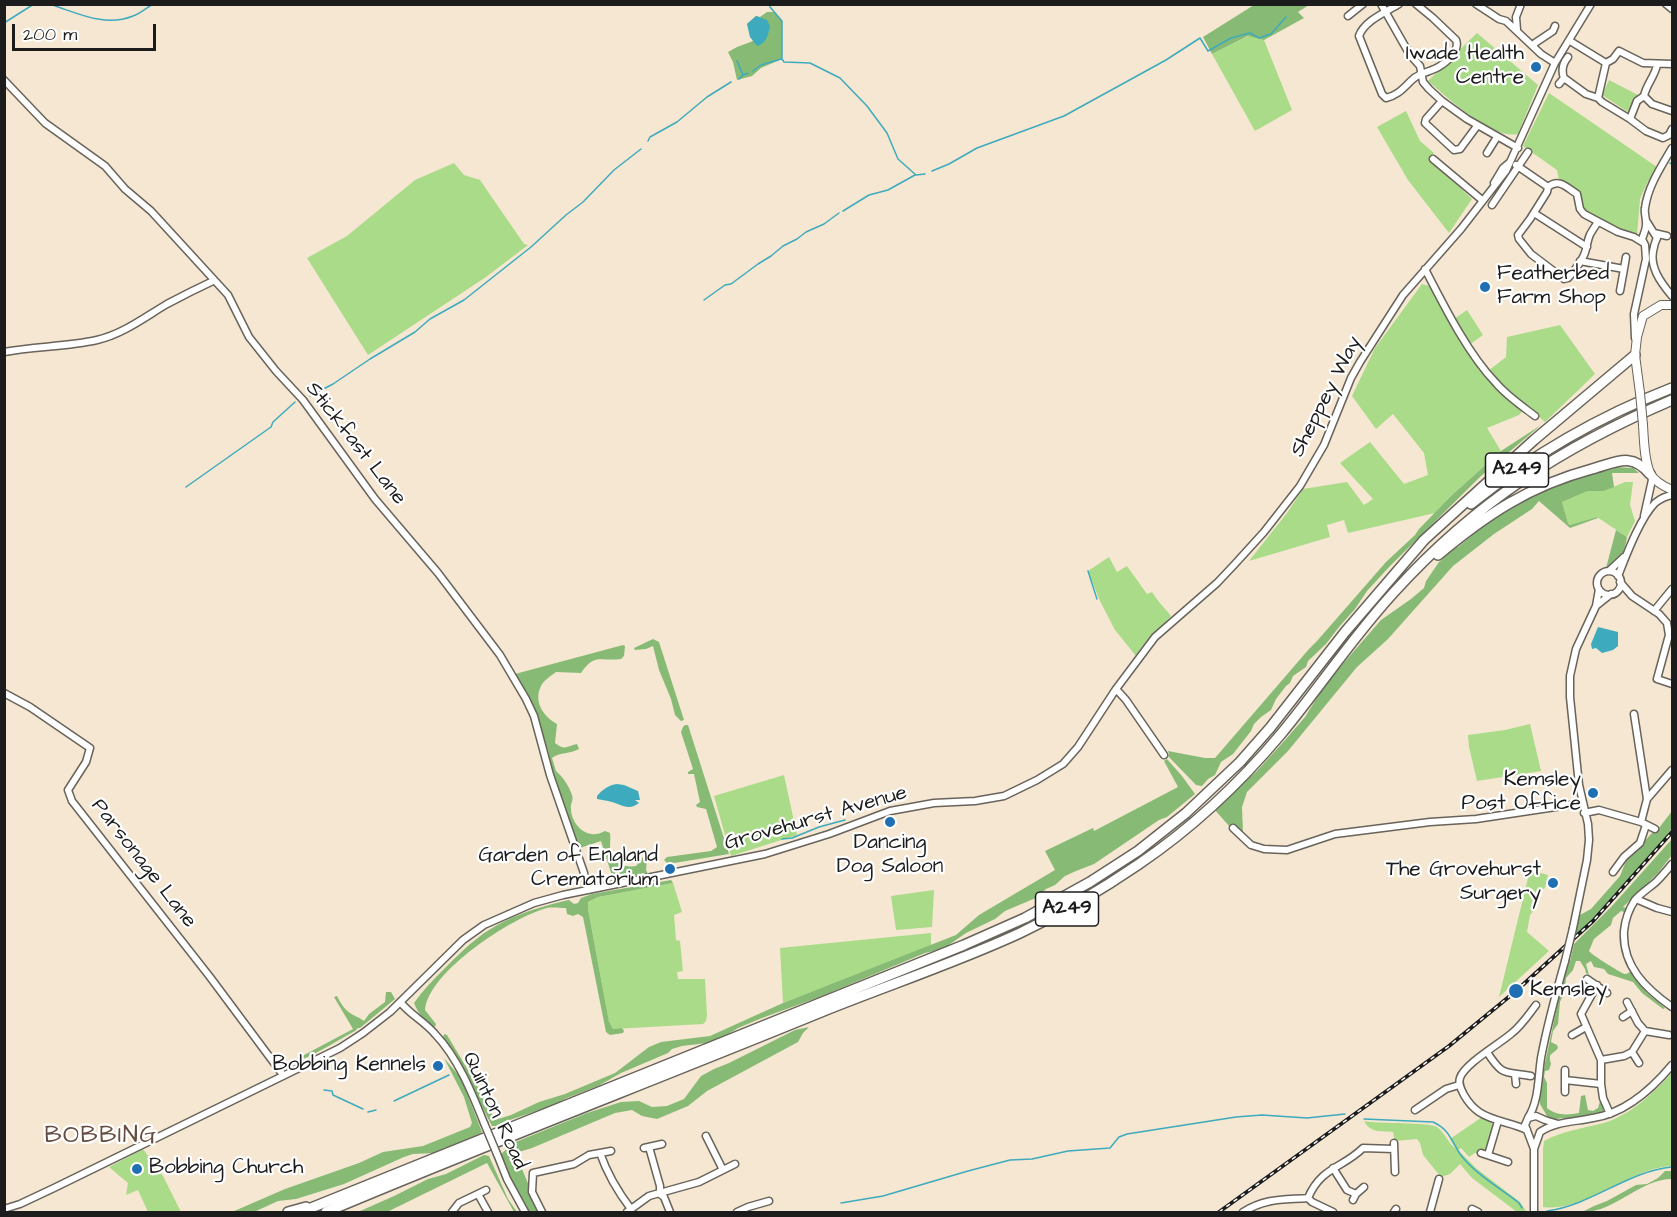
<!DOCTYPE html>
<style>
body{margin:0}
#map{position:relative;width:1677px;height:1217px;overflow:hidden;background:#f5e7d1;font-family:"Architects Daughter",sans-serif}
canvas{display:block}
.frame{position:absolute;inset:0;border:6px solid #1c1c1c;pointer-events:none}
.scale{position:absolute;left:12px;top:24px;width:144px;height:27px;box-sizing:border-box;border:3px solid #1c1c1c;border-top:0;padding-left:8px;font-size:18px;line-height:21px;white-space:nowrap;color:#1c1c1c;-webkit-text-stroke:4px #fff;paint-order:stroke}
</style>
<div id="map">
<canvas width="1677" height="1217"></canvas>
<div class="frame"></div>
<div class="scale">200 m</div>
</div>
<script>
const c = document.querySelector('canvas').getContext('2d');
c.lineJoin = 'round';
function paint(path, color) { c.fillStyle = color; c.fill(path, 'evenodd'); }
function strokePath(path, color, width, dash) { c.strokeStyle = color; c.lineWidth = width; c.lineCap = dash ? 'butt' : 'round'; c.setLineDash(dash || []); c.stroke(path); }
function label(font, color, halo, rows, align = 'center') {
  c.font = font + ' "Architects Daughter",sans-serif'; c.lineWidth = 4.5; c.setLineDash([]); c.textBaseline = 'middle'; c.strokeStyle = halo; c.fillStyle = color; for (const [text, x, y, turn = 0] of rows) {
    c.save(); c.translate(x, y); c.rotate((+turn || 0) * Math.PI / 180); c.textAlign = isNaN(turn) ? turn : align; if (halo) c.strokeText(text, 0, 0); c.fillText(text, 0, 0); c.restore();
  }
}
const green = new Path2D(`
 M1477,33L1538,85L1518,134C1492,140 1447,97 1428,81Z
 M1249,36L1264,40L1292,110L1255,131L1212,54Z
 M1609,80L1638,95L1628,112L1602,95Z
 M1549,93L1657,167L1647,183L1640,199L1637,235L1622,231L1586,214L1581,207L1574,189L1559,180L1557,170L1523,146Z
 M1406,111L1420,141L1434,153L1430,159L1472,199L1449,233L1408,180L1377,127Z
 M454,163L464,175L480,180L524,244L528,245L486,277L368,355L307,258L347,236L415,180Z
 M1422,284L1429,286L1475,363L1495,387L1524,409L1519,415L1487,428L1501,451L1451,496L1435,513L1348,533L1344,520L1327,525L1330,537L1249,561L1287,513L1303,489L1347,482L1364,505L1373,499L1340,463L1370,442L1404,484L1428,475L1424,453L1393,414L1376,429L1352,396L1375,348Z
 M1467,310L1483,335L1469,345L1454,319Z
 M1560,325L1595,374L1545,422L1488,371L1506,357L1507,337Z
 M1625,482H1633L1630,505L1635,521L1627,537L1597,517L1571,525L1568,523L1562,502L1588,491H1604Z
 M1109,557L1117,572L1127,566L1147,594L1152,592L1159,602L1171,616L1136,656L1115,630L1100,601L1088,571Z
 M1530,724L1541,771L1477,781L1469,747L1468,735L1505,730Z
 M784,775L797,835L731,856L714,796Z
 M1530,870L1548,875L1545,888L1541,890L1536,907L1530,915L1527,932L1549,951L1499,997Z
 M673,883L682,912L674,915L676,940L680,941L683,971L677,972L678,979H705L707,1015L706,1021L703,1024L613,1029L609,1023L588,909V902L598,897Z
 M934,890L932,927L896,930L891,896Z
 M931,933V946L783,1003L780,948Z
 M1672,1073V1166C1628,1168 1585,1213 1543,1207V1149L1544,1141C1562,1131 1584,1128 1604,1123C1632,1114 1652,1094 1672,1073Z
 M1482,1117L1494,1125L1486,1150H1479L1478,1153H1475L1469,1157L1461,1148L1458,1150L1477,1169L1520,1202L1526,1211L1523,1212H1517L1472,1178L1460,1164L1450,1174L1441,1177L1423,1155L1420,1143L1417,1139L1395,1141L1393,1132C1380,1131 1371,1133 1364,1121C1378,1124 1430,1122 1437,1127C1445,1133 1448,1143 1456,1149L1450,1139Z
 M143,1149L163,1176L181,1212H148L138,1190L126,1195L128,1183L109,1167Z`);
const forest = new Path2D(`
 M1254,5H1309L1298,12L1304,18L1264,40L1248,36L1212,54L1203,37Z
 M767,12H774L782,21V59L761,68L752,76L737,80L733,62L728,52L737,47L753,41L747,24L756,16L760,17Z
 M1541,425L1481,476L1390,566L1367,591L1355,609L1339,627L1326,644L1308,661L1306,667L1293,676L1290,683L1286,686L1276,699L1271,710L1261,717L1254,724L1251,731L1233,754L1221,762L1215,775L1208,779L1202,786L1196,785L1168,756L1169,754L1168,751L1205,758H1215L1309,649L1317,641L1386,562L1415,535L1419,529L1451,496L1501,451Z
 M1616,467L1633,468L1639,473H1612L1614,487L1604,491H1588L1562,502L1568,523L1570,525L1597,517L1598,518L1570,528L1539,501L1532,509L1494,534L1453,566L1388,639L1357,667L1288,751L1247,792L1242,807L1243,833L1245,839L1230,827L1214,809L1257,771L1285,740L1305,717L1321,691L1340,667L1381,620L1411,599L1424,588L1426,581L1439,562L1453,549L1458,547L1493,518L1514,505L1565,481Z
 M1616,530L1627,537C1625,552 1618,565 1605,572Z
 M653,639L659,642L684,720L681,721L675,715L671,699L659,670L653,646L646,649L635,650L634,648Z
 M623,645L625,646L624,656L621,659C600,662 595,652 581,673L556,672C551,676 544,680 541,686C533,702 544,717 557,724L555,743C565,751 567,746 577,744L579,749C570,754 560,752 552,758L556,771C563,777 569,786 572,795C574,801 570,803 571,809C571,821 582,836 596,834C599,834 602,832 605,831L610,833C611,840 609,847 611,854C614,864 626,868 636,866L644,856L646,848L648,850L646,870L648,874L613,879L601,841L577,849L553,776L548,750L520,682L515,674Z
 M685,725H688L729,854L668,864L664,860L667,857L711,851L717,847L706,809L697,807L696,805L700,802L694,774H688V772L693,769L681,732L683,727Z
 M1167,759L1182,776L1195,794L1167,817L1159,820L1094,864L1076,871L1065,876L1055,885L1046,889L1038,897L1005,911L995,919L966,933L943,949L925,953L822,996L762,1018L738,1028L725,1036L707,1043L682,1046L672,1049L668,1053L621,1073L598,1086L567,1098L551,1106L507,1121L498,1126H492L460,1065L443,1038L444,1034L447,1035L474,1080L495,1120L511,1115L539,1102L565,1094L615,1073L649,1047L661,1042L710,1036L783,1003L956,935L979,915L1055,870L1045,851L1093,828L1094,831L1178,787L1164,761Z
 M1672,811V828L1664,840L1599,913L1577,934L1575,933L1580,915L1591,909L1620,876L1626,861L1652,833L1659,828Z
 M1672,839V855L1658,873L1623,907L1626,908L1627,913L1621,911L1613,918L1611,925L1594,939L1589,951C1593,956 1621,973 1625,974C1627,974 1628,973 1630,972L1647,993L1665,1008L1663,1009L1642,993L1633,982L1608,974L1604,969L1594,967L1591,961L1586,964L1589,975L1586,973L1585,969L1580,961H1576L1573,970L1566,978L1565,991L1560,1002L1558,1024L1553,1031L1551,1042L1557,1045L1558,1048C1552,1056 1548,1051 1551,1064L1549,1070L1545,1071L1544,1077L1547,1083V1108C1557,1116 1568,1115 1579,1113L1581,1096L1585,1095L1588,1110L1593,1111L1598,1108L1600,1101L1603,1102V1111L1575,1118H1561L1554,1120L1547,1116L1540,1104V1096L1545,1063L1558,1002L1566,969L1570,961L1574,944L1612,906Z
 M671,880L673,883L598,897L588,902V909L609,1022L613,1029L622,1028L624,1031L623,1033L610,1035L606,1032L583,917L578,914L573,916L567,914L566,908C560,908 553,907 547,908C512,917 428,972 425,1010L436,1024L435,1027C424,1021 419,1015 414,1003C423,990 434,979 445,968C456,957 467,946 479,937C505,917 538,907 569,900L574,904L578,903L581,898L592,894Z
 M386,992H391L395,999L360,1028H358L355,1031C333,1043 312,1057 288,1065L283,1062L289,1063L353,1029L334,997L337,996C340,1002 344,1009 350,1013C354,1016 359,1017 364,1021L369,1014L385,1002Z
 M809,1027L803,1033L798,1042L707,1091L688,1106L657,1119L642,1116L632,1110L615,1113L532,1148L519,1152L522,1169L540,1212H528L512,1186L500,1155L513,1143L587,1113L621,1102L639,1101L652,1107L667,1106L684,1099L701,1076L714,1069L729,1063L795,1030Z
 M444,1058L461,1078L482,1132L480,1134L435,1153L413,1154L404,1157L344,1184L296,1199L278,1201L254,1212H232L285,1189L359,1163L383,1152L423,1146L470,1127L472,1123L464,1097Z
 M484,1155L489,1156L508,1199L517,1212H514L487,1163L387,1212H358L394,1196L428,1179L446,1174Z
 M1665,1171H1672V1179C1639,1179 1615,1213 1582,1212L1594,1206L1607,1201L1636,1185L1647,1184L1658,1178Z`);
const water = new Path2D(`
 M756,16L767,20L770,26C768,35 767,43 757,46L750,37L747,24Z
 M1598,627L1618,632V646L1613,650L1602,653L1596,648L1592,649L1591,644Z
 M617,784L624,785L638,791L640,800H635L639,803C628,812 620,803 608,801C604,800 601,800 597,799V796C603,789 609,785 617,784Z`);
const stream = new Path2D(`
 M49,4C76,12 104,28 133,16C140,14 146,8 153,4
 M770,4V7L782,21V59L784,62L810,63L840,78L867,106L887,133L898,159L916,175L925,174
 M4,23L34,4
 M737,61L743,75
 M753,71L761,65L781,59
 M739,79L743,75L748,73
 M648,141L650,137L677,122L707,97L731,82
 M1670,163L1672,164
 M932,171L949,164L977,148L1064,116L1166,60L1200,38L1208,51L1231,38L1250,33L1259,38L1271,34L1286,17
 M843,211L869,195L888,190L915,175
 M704,300L725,285L731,284L758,264L771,256L783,246L797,239L806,232L824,224L839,213
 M310,396L333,384L370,359L415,332L430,319L464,300L531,247L566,215L583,202L614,170L641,149
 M186,487L271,427L273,422L295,402
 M1088,571L1097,599
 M782,839L792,838L819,827L845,820
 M324,1090L332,1091L333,1095L363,1109
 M394,1101L449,1075
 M368,1112L376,1110
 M1364,1119L1433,1122C1449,1129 1451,1140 1460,1154C1475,1174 1500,1188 1519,1203L1522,1208
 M841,1203L883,1196L968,1171L1010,1160L1032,1159L1068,1151L1110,1148L1119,1137L1127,1134L1236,1117L1262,1115L1307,1118L1345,1114
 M1547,1211C1592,1205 1628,1171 1672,1167`);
const minor = new Path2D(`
 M1381,4L1410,55L1420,66L1423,82L1429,89L1442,101L1467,119L1518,148
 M1399,4C1386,12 1364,21 1359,36L1382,94L1386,98C1399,95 1404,87 1413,79C1421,72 1431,72 1440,66C1448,61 1460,50 1456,40L1433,18L1416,4
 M1476,4L1499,19L1506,21L1541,54L1555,63
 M1666,4L1672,9
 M1348,16L1363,4
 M1517,30L1516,17L1521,4
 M1570,41L1606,63
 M1534,45L1535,43L1553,31L1555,26
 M1564,78L1586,94L1598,98L1602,102L1630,119L1646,131L1663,138L1669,135L1672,129
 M4,80L45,123L105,166L125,189L151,211L228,295L249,337L276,371L303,400L375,499L438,573L500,655L526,699L534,716L550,775L584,873L588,890
 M1559,84L1564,78C1561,70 1563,63 1568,57
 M1644,96L1652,104L1672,111
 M1598,98L1606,63L1613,59L1619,51L1643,63L1672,64
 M1442,101L1426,119L1425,123L1454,150L1460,149L1477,126
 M1630,119L1637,101L1644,96C1646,85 1655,76 1657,65
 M1487,153L1497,137
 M1433,159L1482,200
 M1516,165L1548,187
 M1494,183L1503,168L1509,163
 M1492,205L1528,152
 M1534,213L1587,247
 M1598,222C1589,235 1589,235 1586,249C1584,259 1575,270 1568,278L1564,279L1531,254L1519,239L1518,235L1530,219L1547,192L1548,187C1559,178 1566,187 1577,194L1580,209L1584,214L1618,232L1634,237L1642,242
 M1647,222L1657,238C1656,241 1654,244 1654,247C1648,266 1661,283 1672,296
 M1654,233L1667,236
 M1580,261L1624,269L1620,291
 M1425,269C1444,306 1468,354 1496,383C1507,396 1522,406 1535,416
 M1624,269L1626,257
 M1635,338L1634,314L1646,259L1645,245L1642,239C1644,233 1647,228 1646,222C1646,216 1644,213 1645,208C1648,186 1661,167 1672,148
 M4,352C35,346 66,347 97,340C123,334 145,317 167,304C182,296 198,288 213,281
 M1644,516L1652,480L1651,476
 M1609,571L1624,557
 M1597 583a12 12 0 1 1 24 0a12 12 0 1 1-24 0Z
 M1618,576C1626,556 1640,518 1655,503C1660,499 1666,496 1672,495
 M1620,582L1632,596L1659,614L1667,623L1669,635L1657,679L1672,684
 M1596,606L1611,594
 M1654,611L1672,589
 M1116,689L1126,700L1164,755
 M4,693L30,707L90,748L86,762L68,790L72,801L210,977L283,1075
 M1634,714L1647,799
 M1584,813L1599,810L1641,822L1655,829
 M1641,822L1647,799L1672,770
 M1233,828L1251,845L1264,849L1287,850L1335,834L1430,822L1476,819L1582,803
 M1672,864C1667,870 1662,876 1656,882C1649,888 1641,893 1635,900C1629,909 1625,921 1624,931C1622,966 1646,989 1672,1007
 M1613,872L1624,857L1640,843L1646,825
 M1636,899L1657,908L1672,912
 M1573,928L1587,860L1589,840L1588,824L1579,785L1570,697V676L1576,649L1596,606L1599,589
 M1587,979L1607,993
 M1597,985L1581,1014L1601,1060V1084L1603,1098L1610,1114
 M1627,1002L1638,1023L1645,1031L1669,1035
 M401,1003C411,1015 425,1022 435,1034C458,1058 472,1093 484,1123
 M1623,1017L1632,1011
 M1572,1035L1586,1027
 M1487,1052C1503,1077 1504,1071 1531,1076
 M1632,1052L1639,1063
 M1601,1060L1624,1056L1632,1052L1645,1031
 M1515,1074L1516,1084
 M1565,1080L1601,1084
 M1565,1092V1070
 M1415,1110L1446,1089L1459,1085
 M1528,1118C1539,1101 1538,1078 1541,1058C1547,1025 1556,993 1565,961
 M1527,1130C1511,1122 1494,1122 1479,1112C1472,1107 1468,1102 1464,1095C1461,1089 1458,1084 1460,1078C1464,1064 1501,1043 1512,1033C1522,1025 1529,1014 1536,1005
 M706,1136L723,1170
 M1394,1143L1395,1172
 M649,1147L660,1186V1194L664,1197L670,1212
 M644,1148L662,1144
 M1534,1149L1525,1125L1528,1118L1536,1116L1545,1120L1558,1124
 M600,1153C607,1173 618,1192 631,1209
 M1481,1153L1508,1162
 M497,1154L507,1179L525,1212
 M1488,1155L1498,1121
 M1333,1168L1347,1190L1356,1194
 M478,1194L488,1212
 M1308,1198C1321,1167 1343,1168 1363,1148L1394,1149
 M1353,1200L1356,1194L1364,1187
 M4,1209L20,1204L54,1188L340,1048L363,1033L390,1012L463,940L484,925L534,903L563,895L765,854L829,834L890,811L934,803L975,801L1004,796L1037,780L1063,764L1078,747L1116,689L1155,637L1217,583L1234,565L1264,532L1300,486L1324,445L1351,378L1360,362L1403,295L1461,229L1506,171L1555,63L1591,4
 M1472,1209L1478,1212
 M452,1212L459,1203L486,1190
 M542,1212L532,1192L533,1173L574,1164L589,1155L611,1151
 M627,1212L649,1196L699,1182L735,1164
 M737,1212L748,1207L769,1201
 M1243,1212C1266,1198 1282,1200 1308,1198L1312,1202L1333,1212
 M1394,1212L1396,1209
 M1430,1212L1439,1179
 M1534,1212V1149L1540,1132C1556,1121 1575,1122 1593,1118C1626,1113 1652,1089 1672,1065`);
const major = new Path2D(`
 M1640,393L1635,355L1637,337L1643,316L1661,305H1672
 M1643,425C1644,440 1644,459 1650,473C1654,481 1665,487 1672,490`);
const highway = new Path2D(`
 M1471,504C1532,455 1600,416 1672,388
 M1438,555C1487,514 1529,486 1592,469C1617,462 1631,452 1650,474
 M288,1212L306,1207
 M301,1212L964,945L1025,918L1090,882L1138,851L1186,813L1240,762L1270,728L1345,632L1424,540L1534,440L1635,355
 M326,1212C492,1142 660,1078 826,1010C891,984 957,962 1020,933C1062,913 1101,890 1139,864C1192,828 1240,783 1281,734C1320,687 1354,635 1396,590C1476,502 1564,446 1672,400`);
const rail = new Path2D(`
 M1219,1212L1449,1046L1516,991L1593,921L1672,832`);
const minorBridge = new Path2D(`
 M1565,961L1573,928
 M484,1123L497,1154`);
const majorBridge = new Path2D(`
 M1640,393L1643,425`);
const markers = [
 [1536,67,6,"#1f6fb2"],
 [1485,287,6,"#1f6fb2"],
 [1593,793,6,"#1f6fb2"],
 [890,822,6,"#1f6fb2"],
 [670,869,6,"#1f6fb2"],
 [1553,883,6,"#1f6fb2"],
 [1516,991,8,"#1f6fb2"],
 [438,1066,6,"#1f6fb2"],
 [137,1169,6,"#1f6fb2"]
];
const shields = [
 [1517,470,63],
 [1067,909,63]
];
const shieldNames = [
 ["A249",1517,470],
 ["A249",1067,909]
];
const poiNames = [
 ["Iwade Health",1524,55],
 ["Centre",1524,79],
 ["Featherbed",1497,275,"left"],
 ["Farm Shop",1497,299,"left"],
 ["Kemsley",1581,781],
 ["Post Office",1581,805],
 ["Dancing",890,844,"center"],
 ["Dog Saloon",890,868,"center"],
 ["Garden of England",658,857],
 ["Crematorium",658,881],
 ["The Grovehurst",1541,871],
 ["Surgery",1541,895],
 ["Kemsley",1530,991,"left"],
 ["Bobbing Kennels",426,1066],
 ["Bobbing Church",149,1169,"left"]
];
const streetNames = [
 ["Sheppey Way",1327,397,-63],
 ["Stickfast Lane",355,444,52],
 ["Grovehurst Avenue",816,819,-16],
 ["Parsonage Lane",143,864,52],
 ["Quinton Road",494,1111,65]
];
const quarterNames = [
 ["BOBBING",101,1137]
];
paint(green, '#aadb89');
paint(forest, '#87bb75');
paint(water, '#3eaabd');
strokePath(stream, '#3eaabd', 1.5);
strokePath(minor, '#68635b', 9);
strokePath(major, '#68635b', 10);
strokePath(highway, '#68635b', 12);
strokePath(minor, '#fff', 6);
strokePath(major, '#fff', 8);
strokePath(highway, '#fff', 9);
strokePath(rail, '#1c1c1c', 4);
strokePath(rail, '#fff', 1.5, [4.5]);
strokePath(minorBridge, '#68635b', 9, []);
strokePath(majorBridge, '#68635b', 10, []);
strokePath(minorBridge, '#fff', 6);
strokePath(majorBridge, '#fff', 8);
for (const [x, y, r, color] of markers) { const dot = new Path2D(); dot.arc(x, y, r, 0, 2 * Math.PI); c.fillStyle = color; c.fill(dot); strokePath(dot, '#fff', 2); }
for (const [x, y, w] of shields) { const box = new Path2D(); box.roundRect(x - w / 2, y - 17, w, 34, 4.5); c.fillStyle = '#fff'; c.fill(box); strokePath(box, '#1c1c1c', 1.5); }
label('bold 20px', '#1c1c1c', null, shieldNames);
label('21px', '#1c1c1c', '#fff', poiNames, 'right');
label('21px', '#1c1c1c', '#fff', streetNames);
c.letterSpacing = '1.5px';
label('24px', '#674d3f', '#fff', quarterNames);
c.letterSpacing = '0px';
</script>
